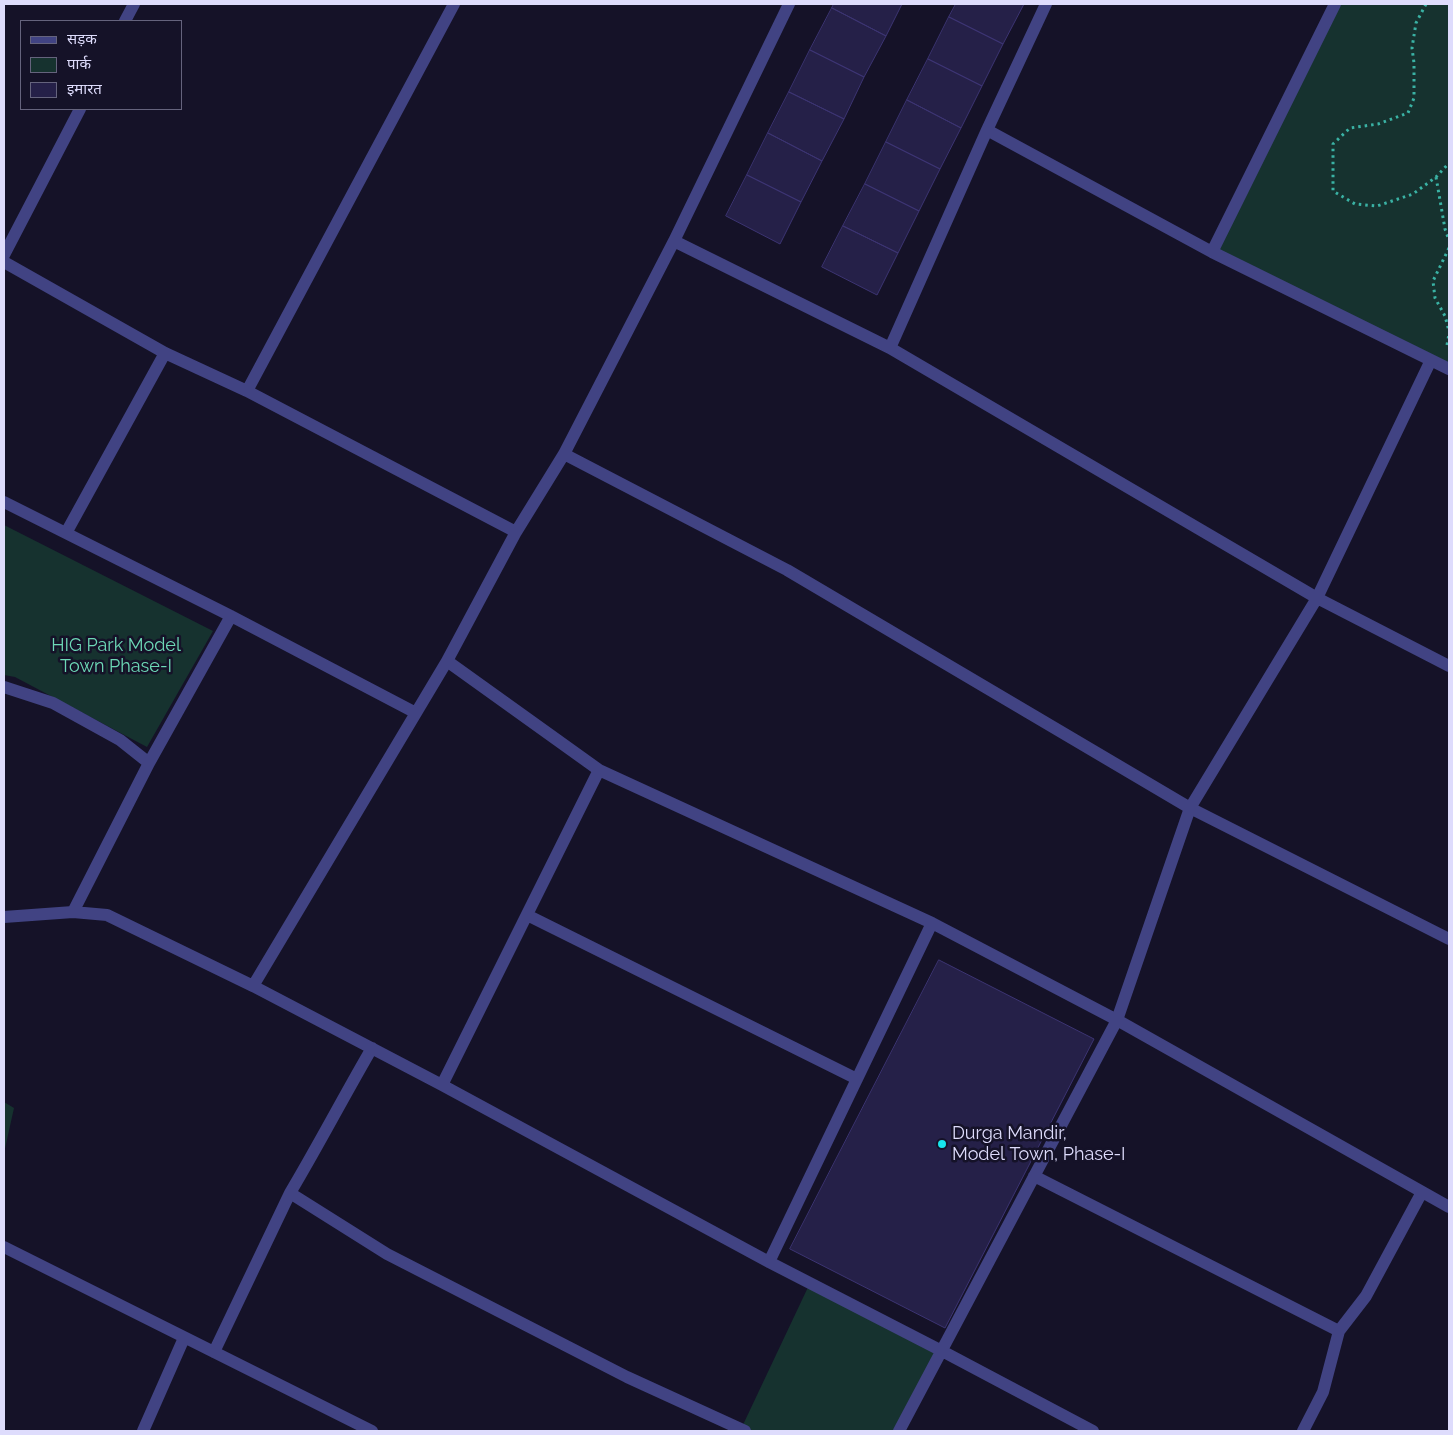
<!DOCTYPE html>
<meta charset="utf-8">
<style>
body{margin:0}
#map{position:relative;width:1453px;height:1435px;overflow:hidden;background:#151228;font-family:Raleway,"Noto Sans Devanagari",sans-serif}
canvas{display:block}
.frame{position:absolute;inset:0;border:5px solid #dedcfc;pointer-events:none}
.legend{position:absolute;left:20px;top:20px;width:162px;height:90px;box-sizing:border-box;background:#151228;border:1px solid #65637d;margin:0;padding:6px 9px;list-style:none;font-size:15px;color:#dedcfc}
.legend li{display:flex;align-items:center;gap:10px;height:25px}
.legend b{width:25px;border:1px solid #65637d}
</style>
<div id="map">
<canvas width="1453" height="1435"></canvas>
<div class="frame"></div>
<ul class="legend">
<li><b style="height:6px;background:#414383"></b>सड़क</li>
<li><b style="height:14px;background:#16322f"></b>पार्क</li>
<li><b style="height:14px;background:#252048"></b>इमारत</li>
</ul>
</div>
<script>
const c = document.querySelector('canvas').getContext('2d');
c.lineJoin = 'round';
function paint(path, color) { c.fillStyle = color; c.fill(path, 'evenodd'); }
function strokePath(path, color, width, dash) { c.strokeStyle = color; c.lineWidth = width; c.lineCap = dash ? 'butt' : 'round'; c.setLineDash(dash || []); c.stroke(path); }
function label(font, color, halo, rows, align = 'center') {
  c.font = font + ' Raleway,sans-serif'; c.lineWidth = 5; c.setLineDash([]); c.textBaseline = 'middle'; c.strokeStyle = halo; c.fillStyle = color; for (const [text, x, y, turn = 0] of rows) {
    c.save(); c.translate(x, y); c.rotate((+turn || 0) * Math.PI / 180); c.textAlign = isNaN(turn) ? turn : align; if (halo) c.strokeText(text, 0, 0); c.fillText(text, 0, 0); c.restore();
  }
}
const green = new Path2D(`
 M1335,4H1449V369L1212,252Z
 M4,525L213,631L147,747L15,677L4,675Z
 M4,1102L14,1108L4,1153Z
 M810,1283L944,1346L899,1431H745L741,1429Z`);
const building = new Path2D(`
 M834,4H902L886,36L832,8Z
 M956,4H1024L1003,44L949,17Z
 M832,8L886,36L864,77L810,50Z
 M949,17L1003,44L982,86L928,59Z
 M810,50L864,77L844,119L789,92Z
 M928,59L982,86L961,128L907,100Z
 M789,92L844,119L822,161L768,133Z
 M907,100L961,128L940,169L886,142Z
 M768,133L822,161L801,202L747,175Z
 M886,142L940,169L919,211L865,184Z
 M747,175L801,202L780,244L726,216Z
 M865,184L919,211L898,253L843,226Z
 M843,226L898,253L877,295L822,267Z
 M939,960L1094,1039L945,1328L790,1249Z`);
const path = new Path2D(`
 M1426,4L1416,23L1412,48L1414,63V98L1408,113L1378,124L1350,128L1333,144V191L1355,204L1377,206L1413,194L1436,177L1449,163
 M1436,177L1445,229L1449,240
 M1449,248L1433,281L1435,298L1445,316L1449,331
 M1447,345L1449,334`);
const minor = new Path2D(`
 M125,21L134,4
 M987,130L1212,252L1449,369
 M674,241L890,348L1317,598L1449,666
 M1212,252L1335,4
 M4,255L80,109
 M4,262L165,353L247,391L516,532
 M890,348L987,130L1046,4
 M247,391L454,4
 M564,454L787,570L1190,808L1449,939
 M4,502L231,616L416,713
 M66,533L165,353
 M447,661L599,770L932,923L1117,1020L1449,1207
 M4,687L53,703L120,740L149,763
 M73,912L149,763L231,616
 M527,915L857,1079
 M4,917L73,912L107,915L253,986L442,1085L769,1262L942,1351L1093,1431
 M253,986L447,661L516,532L564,454L674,241L789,4
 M372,1048C344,1096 318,1146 290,1193L387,1254L627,1377L745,1431
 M442,1085L599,770
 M1034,1176L1339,1331
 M4,1247L372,1431
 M769,1262L932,923
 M214,1352L290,1193
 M143,1431L184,1338
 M899,1431L1117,1020L1190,808L1317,598L1431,360
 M1303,1431L1323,1392L1339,1331L1366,1296L1422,1192`);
const markers = [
 [942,1144,5,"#17e5ed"]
];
const parkNames = [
 ["HIG Park Model",116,646],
 ["Town Phase-I",116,667]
];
const poiNames = [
 ["Durga Mandir,",952,1134],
 ["Model Town, Phase-I",952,1155]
];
paint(green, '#16322f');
paint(building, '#252048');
strokePath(building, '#3c3472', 1);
strokePath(path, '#3ab2a4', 3, [2.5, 4]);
strokePath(minor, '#414383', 12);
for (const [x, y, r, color] of markers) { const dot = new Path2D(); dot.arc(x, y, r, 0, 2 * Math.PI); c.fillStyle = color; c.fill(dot); strokePath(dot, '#151228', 2); }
label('18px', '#6dd8b6', '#151228', parkNames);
label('18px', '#dedcfc', '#151228', poiNames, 'left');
</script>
